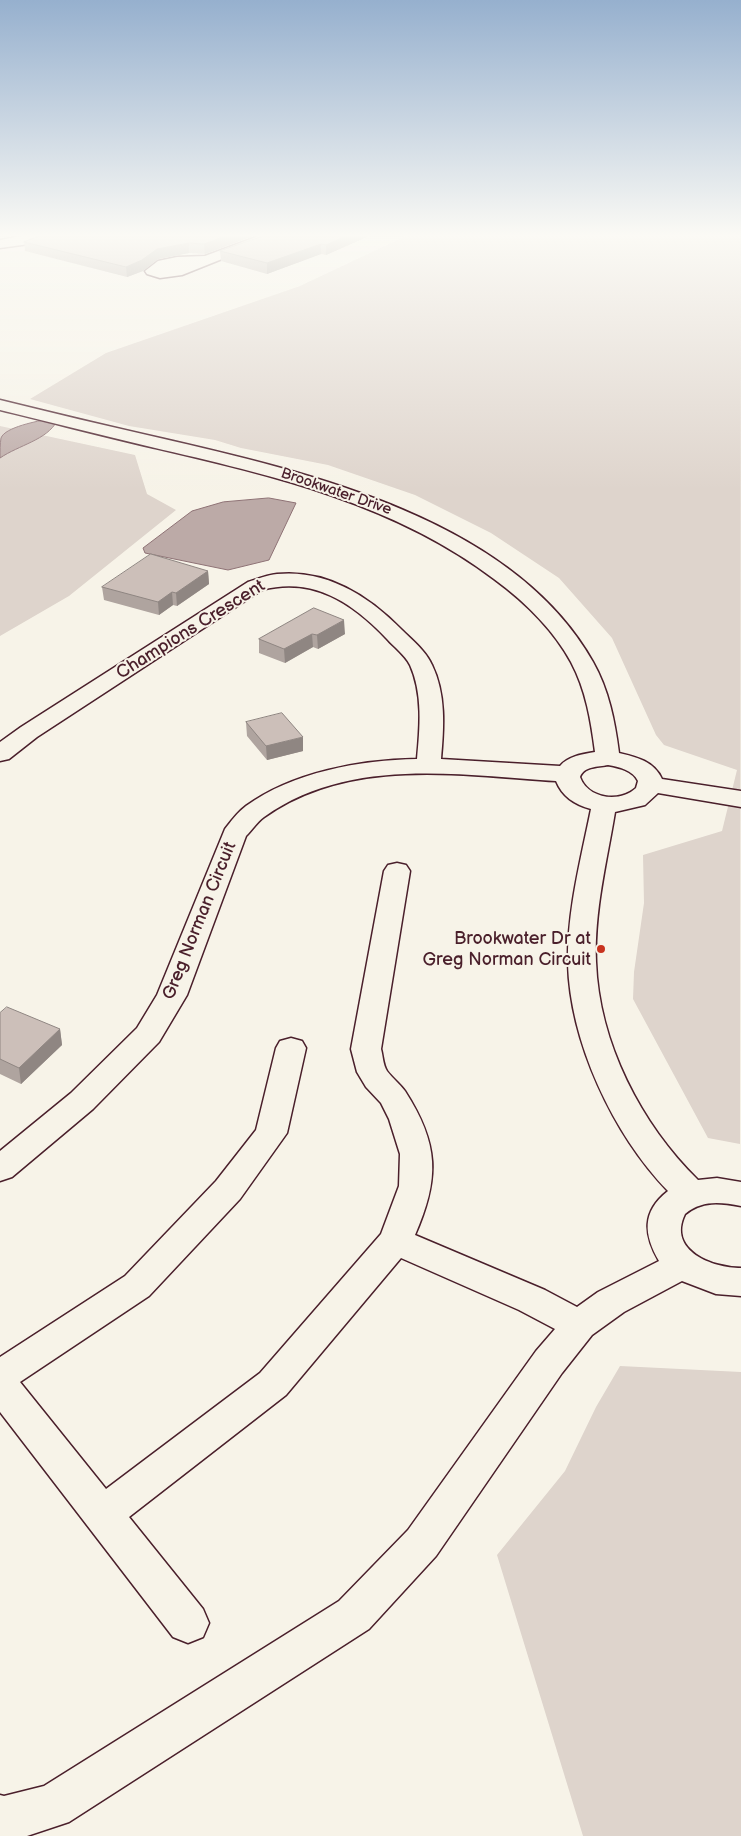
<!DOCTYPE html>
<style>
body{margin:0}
canvas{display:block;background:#f7f3e8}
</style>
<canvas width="741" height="1836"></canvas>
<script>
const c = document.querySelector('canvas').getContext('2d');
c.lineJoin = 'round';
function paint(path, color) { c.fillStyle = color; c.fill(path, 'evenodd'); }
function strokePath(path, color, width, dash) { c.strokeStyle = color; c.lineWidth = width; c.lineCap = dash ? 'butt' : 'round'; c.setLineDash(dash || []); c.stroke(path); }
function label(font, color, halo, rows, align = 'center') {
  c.font = font + ' "Balsamiq Sans",sans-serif'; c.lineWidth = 4; c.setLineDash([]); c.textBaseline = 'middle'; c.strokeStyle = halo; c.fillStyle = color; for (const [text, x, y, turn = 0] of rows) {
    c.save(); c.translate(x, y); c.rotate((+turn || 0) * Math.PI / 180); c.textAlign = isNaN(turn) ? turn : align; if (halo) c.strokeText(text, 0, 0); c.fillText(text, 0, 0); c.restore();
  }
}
const green = new Path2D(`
 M412,233H741L740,1144L708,1138L633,999L634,972L644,903L643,855L722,831L737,770L664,745L656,735L612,638L559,578L491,533L415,495L328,465L241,448L215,440L129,426L30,399L106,353L300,286Z
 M0,426L135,455L147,494L176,510L69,596L0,636Z
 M620,1366L741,1372V1836H583L497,1555L565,1471L596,1407Z`);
const water = new Path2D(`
 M49,419L57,421C47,440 19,445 0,458C0,451 0,444 1,438C5,427 38,421 49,419Z
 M269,498L296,503L269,560L228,570L145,553L143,548L192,511L223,502Z`);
const street = new Path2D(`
 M37,233H58L56,236L29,244L0,248V240Z
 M267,233H288L286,236L252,247L182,275L160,278L147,274L145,271L158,261L177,257L205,256Z
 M0,400C53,413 107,426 160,438C307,472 513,519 593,662C609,690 615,722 619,753C636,757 654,761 662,779L741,791V807L658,793L645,805L615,812C607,861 594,911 596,962C599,1043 641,1124 698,1180L717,1178L741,1182V1206C720,1202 702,1200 685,1214C667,1251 713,1268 741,1268V1296L716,1294L682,1281L624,1312L592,1335L562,1373L436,1556L369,1629L69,1822L27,1836H0V1795L4,1796L44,1786L339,1601L408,1530L536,1351L555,1329L519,1310L401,1258L286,1395L129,1517L203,1609L209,1623L203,1637L188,1643L173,1637L0,1412V1357L125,1276L216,1181L256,1130L276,1048L280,1041L291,1038L302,1041L306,1048L287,1133L240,1199L149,1296L20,1382L106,1489L260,1373L381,1234L399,1186L400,1154L389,1119L381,1103L366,1087L357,1072L351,1049L384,871L388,865L397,863L406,865L410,871L381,1049C383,1056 383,1065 387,1071C392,1078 400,1084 405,1091C439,1144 440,1178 415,1235L545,1290L577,1307L598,1292L659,1261C644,1235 641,1212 668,1191C613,1134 570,1042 568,963C567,911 581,859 591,809C575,805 562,796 556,781C459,775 349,756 264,817C257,822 252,830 246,836L187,995L159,1042L93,1109L12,1177L0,1181V1151L71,1093L137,1028L157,995L225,829C231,821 238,812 246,806C293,772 360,760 417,759C420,728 423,694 410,665C405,655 394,647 387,639C353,603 313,576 262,590L37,737L9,759L0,761V742L21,727L248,582C257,579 267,575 277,574C326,569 369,596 402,630C412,640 426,651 432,665C446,694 444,727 441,759L560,766C568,756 583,754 595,752C591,721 586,690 571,662C553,629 524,601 494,579C394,503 271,475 151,447C100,435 50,422 0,410ZM608,765C619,767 633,770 638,781L636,788C620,803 588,799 580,777C584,766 598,767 608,765Z`);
const wall = new Path2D(`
 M48,233H261L205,254L189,253L158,259L143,271L127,277L25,251L24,242Z
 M272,233H376L326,255L321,254L267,274L221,261L220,251Z
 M208,571L209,584L177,606L173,605L159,615L104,600L102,587Z
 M314,608L345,634L318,649L313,647L285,663L259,653V639Z
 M246,722L303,751L267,760L247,736Z
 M0,1013L60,1029L62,1045L21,1084L0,1074Z`);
const shadedWall = new Path2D(`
 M234,233H261L205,254L204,244Z
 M353,233H376L326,255V245Z
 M189,243V253L158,259L143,271L127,277L126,267L157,249Z
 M321,244V254L267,274V263Z
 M208,571L209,584L177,606L176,593Z
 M172,592L173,605L159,615L158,602Z
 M344,620L345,634L318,649L317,635Z
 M312,634L313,647L285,663L284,649Z
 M303,737V751L267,760L266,746Z
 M60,1029L62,1045L21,1084L19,1068Z`);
const building = new Path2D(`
 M48,233H234L204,244L189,243L157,249L142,260L126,267L24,242Z
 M272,233H353L326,245L321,244L267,263L220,251Z
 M151,554L208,571L176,593L172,592L158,602L102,587Z
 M314,608L344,620L317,635L312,634L284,649L259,639Z
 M282,713L303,737L266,746L246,722Z
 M7,1007L60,1029L19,1068L0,1059V1013Z`);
const markers = [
 [601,949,5,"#c8321e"]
];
const farStreetnames = [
 ["Brookwater Drive",336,492,19]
];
const streetNames = [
 ["Champions Crescent",191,630,-32],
 ["Greg Norman Circuit",200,921,-68]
];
const poiNames = [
 ["Brookwater Dr at",591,939],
 ["Greg Norman Circuit",591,960]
];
paint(green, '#ded4cc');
paint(water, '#bcaaa7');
strokePath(water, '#8e7275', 1);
strokePath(street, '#4a1f2b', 3);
paint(street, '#f7f3e8');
paint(wall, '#afa49f');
paint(shadedWall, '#8f8682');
paint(building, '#ccbfb9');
strokePath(building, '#8f8682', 1);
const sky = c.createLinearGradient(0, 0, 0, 490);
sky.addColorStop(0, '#96b0ce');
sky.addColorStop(0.48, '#fbfaf5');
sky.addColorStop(1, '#fbfaf500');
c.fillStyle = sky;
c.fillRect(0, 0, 741, 490);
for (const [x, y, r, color] of markers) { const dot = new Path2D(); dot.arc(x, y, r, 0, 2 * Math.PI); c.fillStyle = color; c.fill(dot); strokePath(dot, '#f7f3e8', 2); }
label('15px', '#4a1f2b', '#f7f3e8', farStreetnames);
label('18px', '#4a1f2b', '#f7f3e8', streetNames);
label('18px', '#4a1f2b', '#f7f3e8', poiNames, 'right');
</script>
